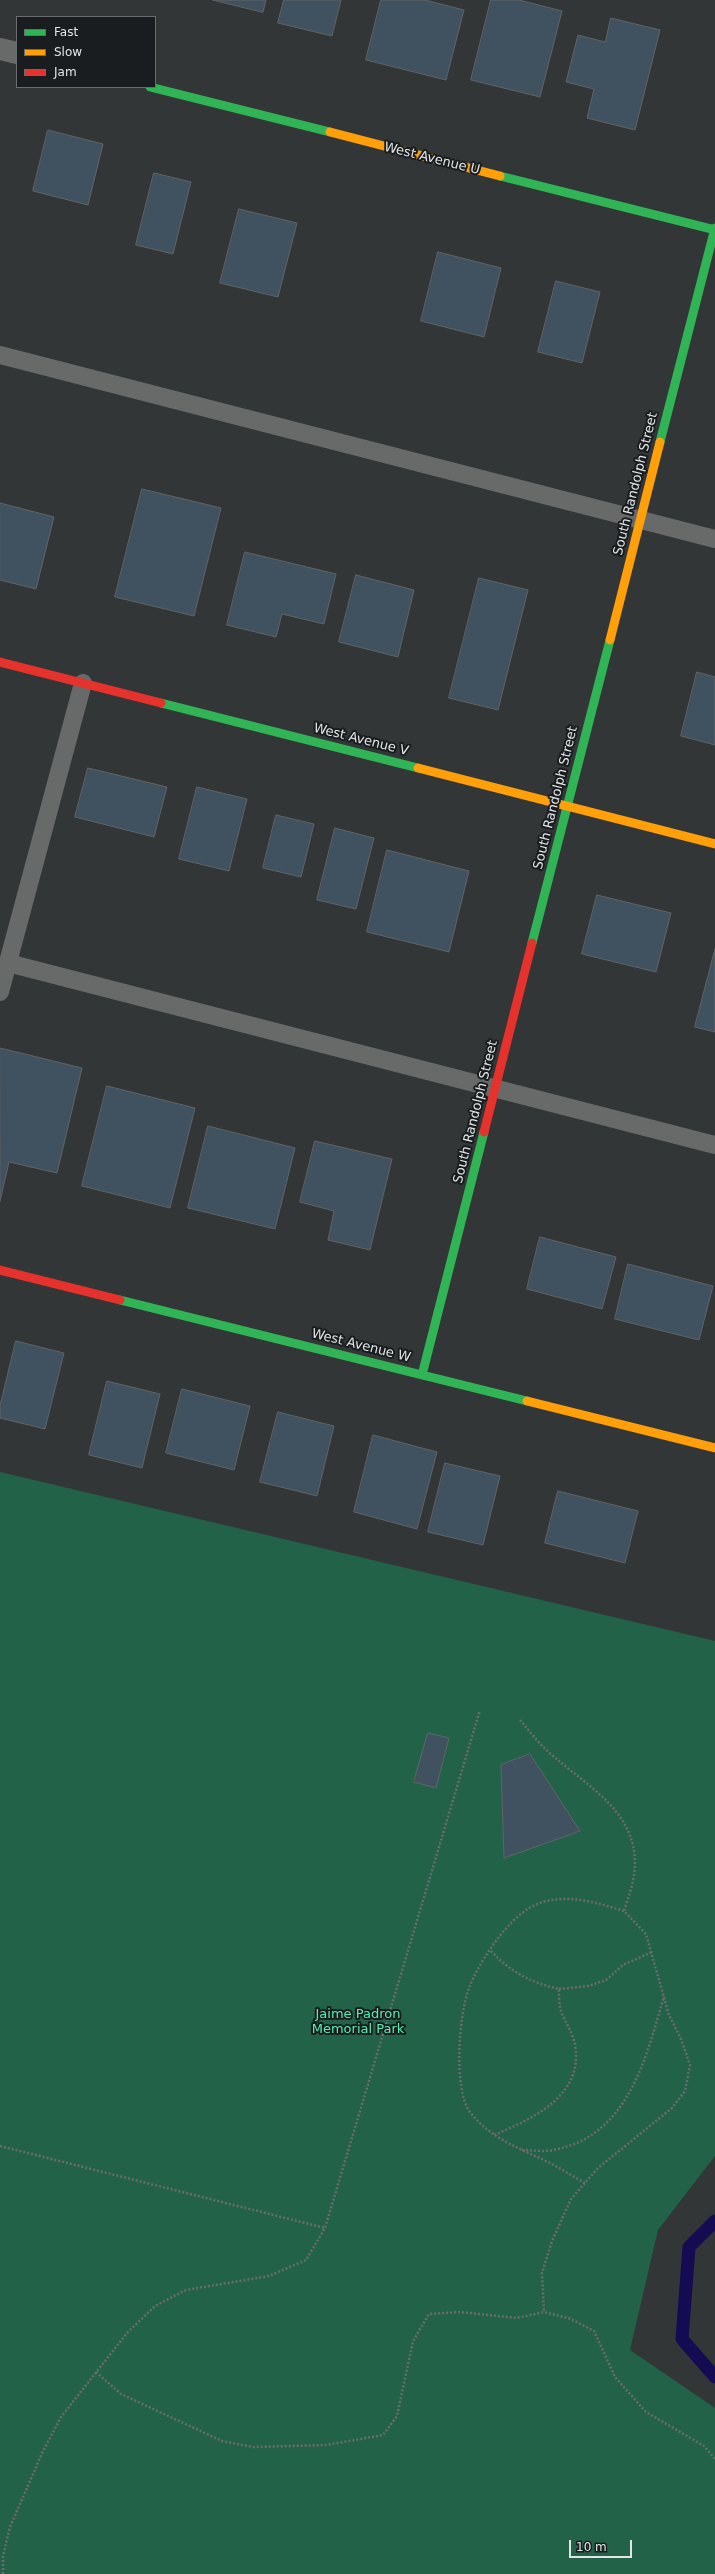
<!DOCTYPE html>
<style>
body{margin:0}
#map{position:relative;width:715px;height:2574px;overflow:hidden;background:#323637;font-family:"DejaVu Sans",sans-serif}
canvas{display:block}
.legend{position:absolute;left:16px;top:16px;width:140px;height:72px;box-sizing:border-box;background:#1a1d1f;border:1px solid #6a6d6f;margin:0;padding:5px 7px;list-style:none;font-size:12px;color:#e1e5e6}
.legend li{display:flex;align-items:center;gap:8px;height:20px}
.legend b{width:20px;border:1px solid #6a6d6f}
.scale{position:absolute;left:569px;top:2540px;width:63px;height:18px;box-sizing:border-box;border:2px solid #e1e5e6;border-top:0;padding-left:5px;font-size:12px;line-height:14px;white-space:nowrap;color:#e1e5e6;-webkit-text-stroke:3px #1a1d1f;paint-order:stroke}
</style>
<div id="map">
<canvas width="715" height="2574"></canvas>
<ul class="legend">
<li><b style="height:5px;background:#30b455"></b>Fast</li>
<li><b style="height:5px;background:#ff9f0a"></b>Slow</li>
<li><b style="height:5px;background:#e5322d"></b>Jam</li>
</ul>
<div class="scale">10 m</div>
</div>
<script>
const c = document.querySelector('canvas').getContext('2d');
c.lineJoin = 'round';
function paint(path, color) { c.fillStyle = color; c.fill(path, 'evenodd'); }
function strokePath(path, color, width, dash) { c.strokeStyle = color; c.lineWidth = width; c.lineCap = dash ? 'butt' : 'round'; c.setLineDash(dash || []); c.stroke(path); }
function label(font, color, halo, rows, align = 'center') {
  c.font = font + ' "DejaVu Sans",sans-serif'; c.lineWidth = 4; c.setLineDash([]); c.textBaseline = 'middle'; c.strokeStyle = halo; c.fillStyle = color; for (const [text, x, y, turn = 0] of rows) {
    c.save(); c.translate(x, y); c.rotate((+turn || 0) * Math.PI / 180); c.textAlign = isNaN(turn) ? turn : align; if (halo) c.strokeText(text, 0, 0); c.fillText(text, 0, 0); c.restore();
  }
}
const green = new Path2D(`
 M0,1472L715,1641V2156L658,2230L630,2350L715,2408V2574H0Z`);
const stream = new Path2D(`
 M715,2221L689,2247L682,2339L715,2377`);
const building = new Path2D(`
 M213,0H266L263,12Z
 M284,0H341L332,36L278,23Z
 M381,0H425L464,10L446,80L366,60Z
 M491,0H519L562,11L540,97L471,80Z
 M611,18L660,30L635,130L587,118L594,89L566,82L578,35L605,42Z
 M48,130L103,144L88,205L33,191Z
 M154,173L191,182L173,254L136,245Z
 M239,209L297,223L278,297L220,283Z
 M438,252L501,268L484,337L421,321Z
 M556,281L600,292L582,363L538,352Z
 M142,489L221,508L194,616L115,597Z
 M0,503L54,517L36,589L0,580Z
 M245,552L336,574L324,624L282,614L276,637L227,625Z
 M356,575L414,590L398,657L339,642Z
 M479,578L528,590L498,710L449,698Z
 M697,672L715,677V745L681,736Z
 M88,768L167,787L154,837L75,817Z
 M197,787L247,799L229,871L179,859Z
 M276,815L314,824L301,877L263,868Z
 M335,828L374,838L356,909L317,900Z
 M387,850L469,871L449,952L367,932Z
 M597,895L671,913L656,972L582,954Z
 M715,949V1032L695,1027Z
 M0,1048L82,1068L57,1173L9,1162L0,1201Z
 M107,1086L195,1108L170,1208L82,1186Z
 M208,1126L295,1148L275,1229L188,1208Z
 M315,1141L392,1159L370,1250L328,1240L334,1211L300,1202Z
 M540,1237L616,1257L602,1309L527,1289Z
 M628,1264L713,1286L699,1340L615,1319Z
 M16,1341L64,1353L45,1429L0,1418V1406Z
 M107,1381L160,1394L142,1468L89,1455Z
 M182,1389L250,1406L234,1470L166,1453Z
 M278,1412L334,1426L317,1496L260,1482Z
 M373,1435L437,1452L417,1529L354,1512Z
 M445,1463L500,1476L483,1545L428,1532Z
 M558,1491L638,1511L625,1563L545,1543Z
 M428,1733L449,1738L436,1788L414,1782Z
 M530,1754L580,1831L504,1858L501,1765Z`);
const path = new Path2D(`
 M520,1720C530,1732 540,1745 553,1756C591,1789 642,1815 634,1875C632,1887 628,1899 624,1911L646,1934L669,2015L681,2039L690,2065L685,2091L672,2108L598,2168L571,2199L552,2241L542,2273L544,2312
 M491,1951C510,1972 532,1983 559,1989C559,1996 559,2004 561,2011C565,2022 573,2033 575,2045C584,2096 532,2119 494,2135
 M559,1989L588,1986L606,1980L623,1965L652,1952
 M0,2146L325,2228
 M522,2150C532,2150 543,2152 553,2150C628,2137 646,2058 664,1996
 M585,2183C572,2176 560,2168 548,2162C519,2148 491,2139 470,2112C453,2089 459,2014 469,1988C479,1962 506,1921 531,1907C561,1891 594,1902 624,1911
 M96,2372L121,2394L222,2441L253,2447L326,2445L383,2435L397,2416L413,2341L429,2314L460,2312L517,2318L544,2312L571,2319L594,2331L615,2377L646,2412L704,2446L715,2459
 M3,2574V2556L10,2527L43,2451L61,2417L127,2333L155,2306L186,2290L269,2276L306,2260L325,2228L480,1710`);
const lane = new Path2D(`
 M0,355L715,539
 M8,963L715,1145
 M0,992L83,683`);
const street = new Path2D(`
 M0,49L17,53`);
const fast = new Path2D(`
 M150,87L330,132
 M500,176L715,230
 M660,442L715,228
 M161,703L418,768
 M532,943L610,640
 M120,1300L527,1401
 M422,1375L484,1132`);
const slow = new Path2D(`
 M330,132L500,176
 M610,640L660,442
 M418,768L715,844
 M527,1401L715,1448`);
const jam = new Path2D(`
 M0,662L161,703
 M484,1132L532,943
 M0,1270L120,1300`);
const streetNames = [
 ["West Avenue U",432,159,14],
 ["South Randolph Street",636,484,-76],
 ["West Avenue V",361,740,14],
 ["South Randolph Street",556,798,-76],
 ["South Randolph Street",476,1112,-76],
 ["West Avenue W",361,1346,14]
];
const parkNames = [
 ["Jaime Padron",358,2015],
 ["Memorial Park",358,2030]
];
paint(green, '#226249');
strokePath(stream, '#150b52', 13);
paint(building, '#40525f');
strokePath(building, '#616466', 1);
strokePath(path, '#6b6c6d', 2.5, [2, 2]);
strokePath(lane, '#686a69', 18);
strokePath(street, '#686a69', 22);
strokePath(fast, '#30b455', 9);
strokePath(slow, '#ff9f0a', 9);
strokePath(jam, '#e5322d', 9);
label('13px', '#e1e5e6', '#1a1d1f', streetNames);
label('13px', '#56efb2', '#1a1d1f', parkNames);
</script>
